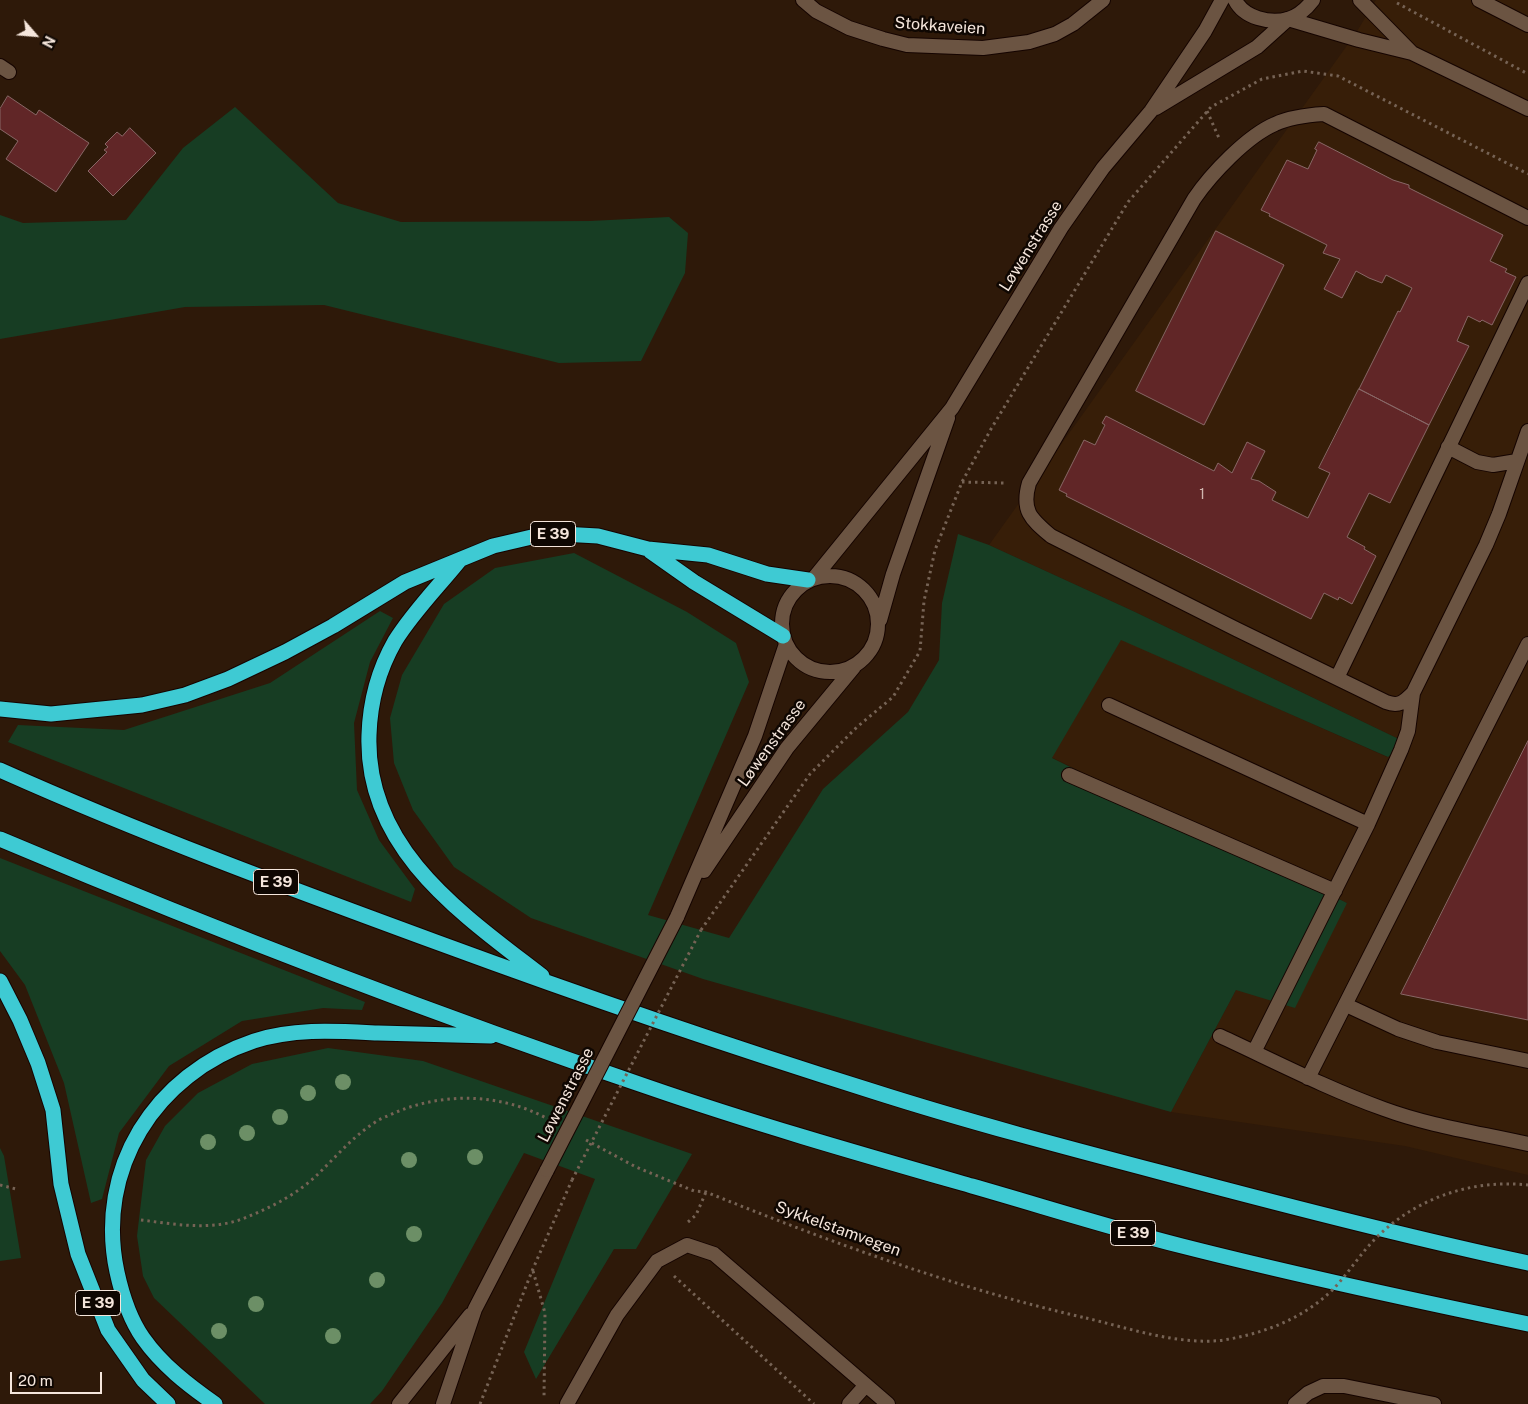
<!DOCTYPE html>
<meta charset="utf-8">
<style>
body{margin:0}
#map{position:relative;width:1528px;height:1404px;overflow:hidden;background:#2e1909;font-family:"Public Sans",sans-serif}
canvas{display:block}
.north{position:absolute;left:10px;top:10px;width:50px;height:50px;-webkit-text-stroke:4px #0f0702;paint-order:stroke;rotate:117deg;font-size:14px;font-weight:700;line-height:20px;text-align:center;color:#f5e6dc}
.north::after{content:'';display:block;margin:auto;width:18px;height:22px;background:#f5e6dc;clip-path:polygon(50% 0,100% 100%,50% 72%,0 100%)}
.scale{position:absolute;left:10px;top:1372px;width:92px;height:22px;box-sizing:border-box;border:2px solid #f5e6dc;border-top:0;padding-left:6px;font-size:15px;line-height:18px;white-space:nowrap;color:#f5e6dc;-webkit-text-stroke:4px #0f0702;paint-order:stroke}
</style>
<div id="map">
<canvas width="1528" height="1404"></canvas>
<div class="north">N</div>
<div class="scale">20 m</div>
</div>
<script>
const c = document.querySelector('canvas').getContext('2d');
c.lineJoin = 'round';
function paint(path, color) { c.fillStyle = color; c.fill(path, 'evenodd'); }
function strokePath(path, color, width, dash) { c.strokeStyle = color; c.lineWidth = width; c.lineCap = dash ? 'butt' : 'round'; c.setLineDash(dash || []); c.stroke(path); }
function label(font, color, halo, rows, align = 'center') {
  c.font = font + ' "Public Sans",sans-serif'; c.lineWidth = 5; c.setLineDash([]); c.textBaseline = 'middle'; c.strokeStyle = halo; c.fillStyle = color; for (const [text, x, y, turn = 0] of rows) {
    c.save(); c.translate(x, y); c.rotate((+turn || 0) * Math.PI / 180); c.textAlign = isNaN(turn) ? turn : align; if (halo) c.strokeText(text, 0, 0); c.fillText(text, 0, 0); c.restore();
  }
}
const built = new Path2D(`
 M1376,0H1528V1175L1405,1146L1171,1112L1236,990L1347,903L1051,757L1121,639L1387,757L1405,742L1133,611L989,545L1356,33Z`);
const green = new Path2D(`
 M235,107L338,203L401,222L590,221L669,217L688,233L685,273L641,361L559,363L324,305L185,307L0,339V215L23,223L126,220L183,148Z
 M958,534L989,545L1133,611L1405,742L1388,757L1121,640L1052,758L1347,903L1295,1008L1236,990L1171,1112L703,979L531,918L454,867L413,810L394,763L390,718L402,675L444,604L495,568L574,553L687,612L736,643L749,682L648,915L729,938L823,789L908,712L939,660L942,603Z
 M380,611L393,618L370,662L354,723L357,790L379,840L415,889L411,902L8,742L18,725L124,730L270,683Z
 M0,858L365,1002L362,1010L323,1008L242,1021L169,1066L119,1133L102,1199L91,1203L64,1083L25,985L0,951Z
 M328,1048L423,1061L692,1154L636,1249H614L536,1379L524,1352L595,1179L524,1153L442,1303L382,1391L370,1404H265L154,1298L143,1276L137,1236L146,1160L165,1126L198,1093L252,1064Z
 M0,1148L4,1156L21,1258L0,1261Z`);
const building = new Path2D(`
 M8,96L36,115L39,110L89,143L56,192L6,159L18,141L0,129V109Z
 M130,128L156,153L113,196L88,171L107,152L104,150L108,147L105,144L117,132L122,136Z
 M1319,142L1393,180L1409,185V188L1503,235L1490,261L1507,269L1505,272L1516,277L1492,325L1482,320L1480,322L1468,316L1457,341L1469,346L1429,425L1359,389L1398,311L1400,312L1412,288L1386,275L1382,283L1369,278L1356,271L1342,298L1324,289L1340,259L1323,253L1327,245L1269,216L1270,214L1261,210L1287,160L1308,169L1317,150L1315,149Z
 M1216,231L1284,265L1204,425L1136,391Z
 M1359,389L1429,425L1390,503L1369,493L1347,537L1365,547L1364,549L1376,556L1352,604L1339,597L1338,600L1324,593L1311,619L1066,496L1067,494L1059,490L1084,440L1095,445L1105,425L1102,423L1106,416L1214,471L1218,463L1232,473L1247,442L1265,451L1251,479L1259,481L1276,492L1272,500L1308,518L1330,473L1319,468Z
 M1528,741V1020L1401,994Z`);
const path = new Path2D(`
 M1397,3L1528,74
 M1207,111L1219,138
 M962,482L1006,483
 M701,930L810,774L857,727L893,697L920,651L924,601L935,550L962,482L991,429L1128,202L1211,107L1262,79L1303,71L1338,76L1528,174
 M586,1140L636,1167L694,1191L706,1192C830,1242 955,1288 1086,1318
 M0,1185L16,1189
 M141,1220C174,1224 210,1231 242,1219C268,1209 294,1196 315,1177C335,1158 353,1136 377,1121C382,1118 388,1116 394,1113C443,1092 501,1093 548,1119
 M688,1222L696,1215L706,1192
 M533,1271L545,1313L544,1398
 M674,1276L814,1404
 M480,1404L532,1271L572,1180`);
const service = new Path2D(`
 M1479,0L1528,25
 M0,66L9,72
 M1528,218L1324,114C1307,115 1290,117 1275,124C1247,136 1211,174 1194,199L1029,483C1021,511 1031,519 1051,536L1236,629L1386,702C1399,707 1404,702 1413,693L1486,545L1499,514L1528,431
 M1448,447L1477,462L1493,465L1517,461
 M1337,678L1528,283
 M1109,705L1368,824
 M1069,775L1335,891
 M1346,1005L1398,1029L1437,1042L1528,1061
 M1220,1036C1274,1061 1328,1089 1384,1109C1430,1126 1480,1133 1528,1144
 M1254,1052L1368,824L1401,750L1408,731L1413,693
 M1308,1078L1528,644
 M567,1404L617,1315L657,1261L687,1245L714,1254L888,1404
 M849,1404L866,1385
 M1295,1404L1308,1393L1323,1386H1344L1434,1404`);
const minor = new Path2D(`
 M803,0L816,11L849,28L883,39L907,45L983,48L1029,42L1055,34L1073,24L1103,0
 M1288,19L1359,40L1412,53L1360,0
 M1412,53L1528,109`);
const secondary = new Path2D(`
 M1235,0C1244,18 1270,24 1288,19C1298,16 1307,8 1313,0
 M1156,108L1257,47L1288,19
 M782 624a48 48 0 1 1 96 0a48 48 0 1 1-96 0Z
 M814,578L952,408L1061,228L1103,168L1151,111L1205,31L1222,0
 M880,620L893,574L948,418
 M704,871L787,748L854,667
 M677,917L755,736L786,644
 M399,1404L470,1315
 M443,1404L475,1309L547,1170`);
const motorway = new Path2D(`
 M650,551L694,582L783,636
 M459,561C438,587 413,612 395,641C379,669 370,702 369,735C365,849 462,914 542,976
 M0,709L51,714L142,705L185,695L228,679L285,652L333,626L405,582L493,546L536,536L562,534L598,536L648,549L708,555L767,574L808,580
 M0,770C143,834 289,888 436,942C580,995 725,1045 872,1091C969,1122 1068,1148 1167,1174C1287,1206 1407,1237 1528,1263
 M0,839C213,929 429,1013 648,1087C755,1124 864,1155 972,1186C1042,1206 1111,1228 1182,1246C1296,1275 1412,1300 1528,1324
 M0,981L20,1020L38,1063L53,1110L61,1184L78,1254L108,1330L143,1380L168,1404
 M215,1404C188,1385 162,1365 143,1338C129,1318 122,1295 117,1272C95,1169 155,1074 254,1041C294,1028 336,1031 378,1033C415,1034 453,1035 491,1036`);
const pathBridge = new Path2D(`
 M572,1180L701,930
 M1086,1318C1128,1328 1180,1346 1224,1340C1259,1334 1292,1323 1321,1300C1343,1283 1356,1258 1376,1238C1416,1198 1472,1179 1528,1185`);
const secondaryBridge = new Path2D(`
 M547,1170L677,917`);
const trees = [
 [343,1082],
 [308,1093],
 [280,1117],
 [247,1133],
 [208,1142],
 [475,1157],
 [409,1160],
 [414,1234],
 [377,1280],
 [256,1304],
 [219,1331],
 [333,1336]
];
const numberNames = [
 ["1",1202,495]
];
const shields = [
 [553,534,45],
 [276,882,45],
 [1133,1233,45],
 [98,1303,45]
];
const shieldNames = [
 ["E 39",553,534],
 ["E 39",276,882],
 ["E 39",1133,1233],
 ["E 39",98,1303]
];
const streetNames = [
 ["Stokkaveien",940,26,4],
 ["Løwenstrasse",1031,246,-58],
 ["Løwenstrasse",772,743,-54],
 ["Løwenstrasse",566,1095,-63],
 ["Sykkelstamvegen",838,1229,20]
];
paint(built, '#371e08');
paint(green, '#173d23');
paint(building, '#612627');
strokePath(building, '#886766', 1);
strokePath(service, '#150400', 16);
strokePath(minor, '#150400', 16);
strokePath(secondary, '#150400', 16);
strokePath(motorway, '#150400', 17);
strokePath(path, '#766355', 3, [2.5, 4]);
strokePath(service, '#6b5442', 14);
strokePath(minor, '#6b5442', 14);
strokePath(secondary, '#6b5442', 14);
strokePath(motorway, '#3ecad3', 15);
strokePath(secondaryBridge, '#150400', 16, []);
strokePath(pathBridge, '#766355', 3, [2.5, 4]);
strokePath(secondaryBridge, '#6b5442', 14);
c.fillStyle = '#6c8f66';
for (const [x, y] of trees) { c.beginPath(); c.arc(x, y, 8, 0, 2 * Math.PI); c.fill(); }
label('14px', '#d0b6af', null, numberNames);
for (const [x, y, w] of shields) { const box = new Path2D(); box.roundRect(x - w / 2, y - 12.5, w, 25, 4); c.fillStyle = '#0f0702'; c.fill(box); strokePath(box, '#f5e6dc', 1); }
label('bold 15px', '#f5e6dc', null, shieldNames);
label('16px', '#f5e6dc', '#0f0702', streetNames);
</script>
